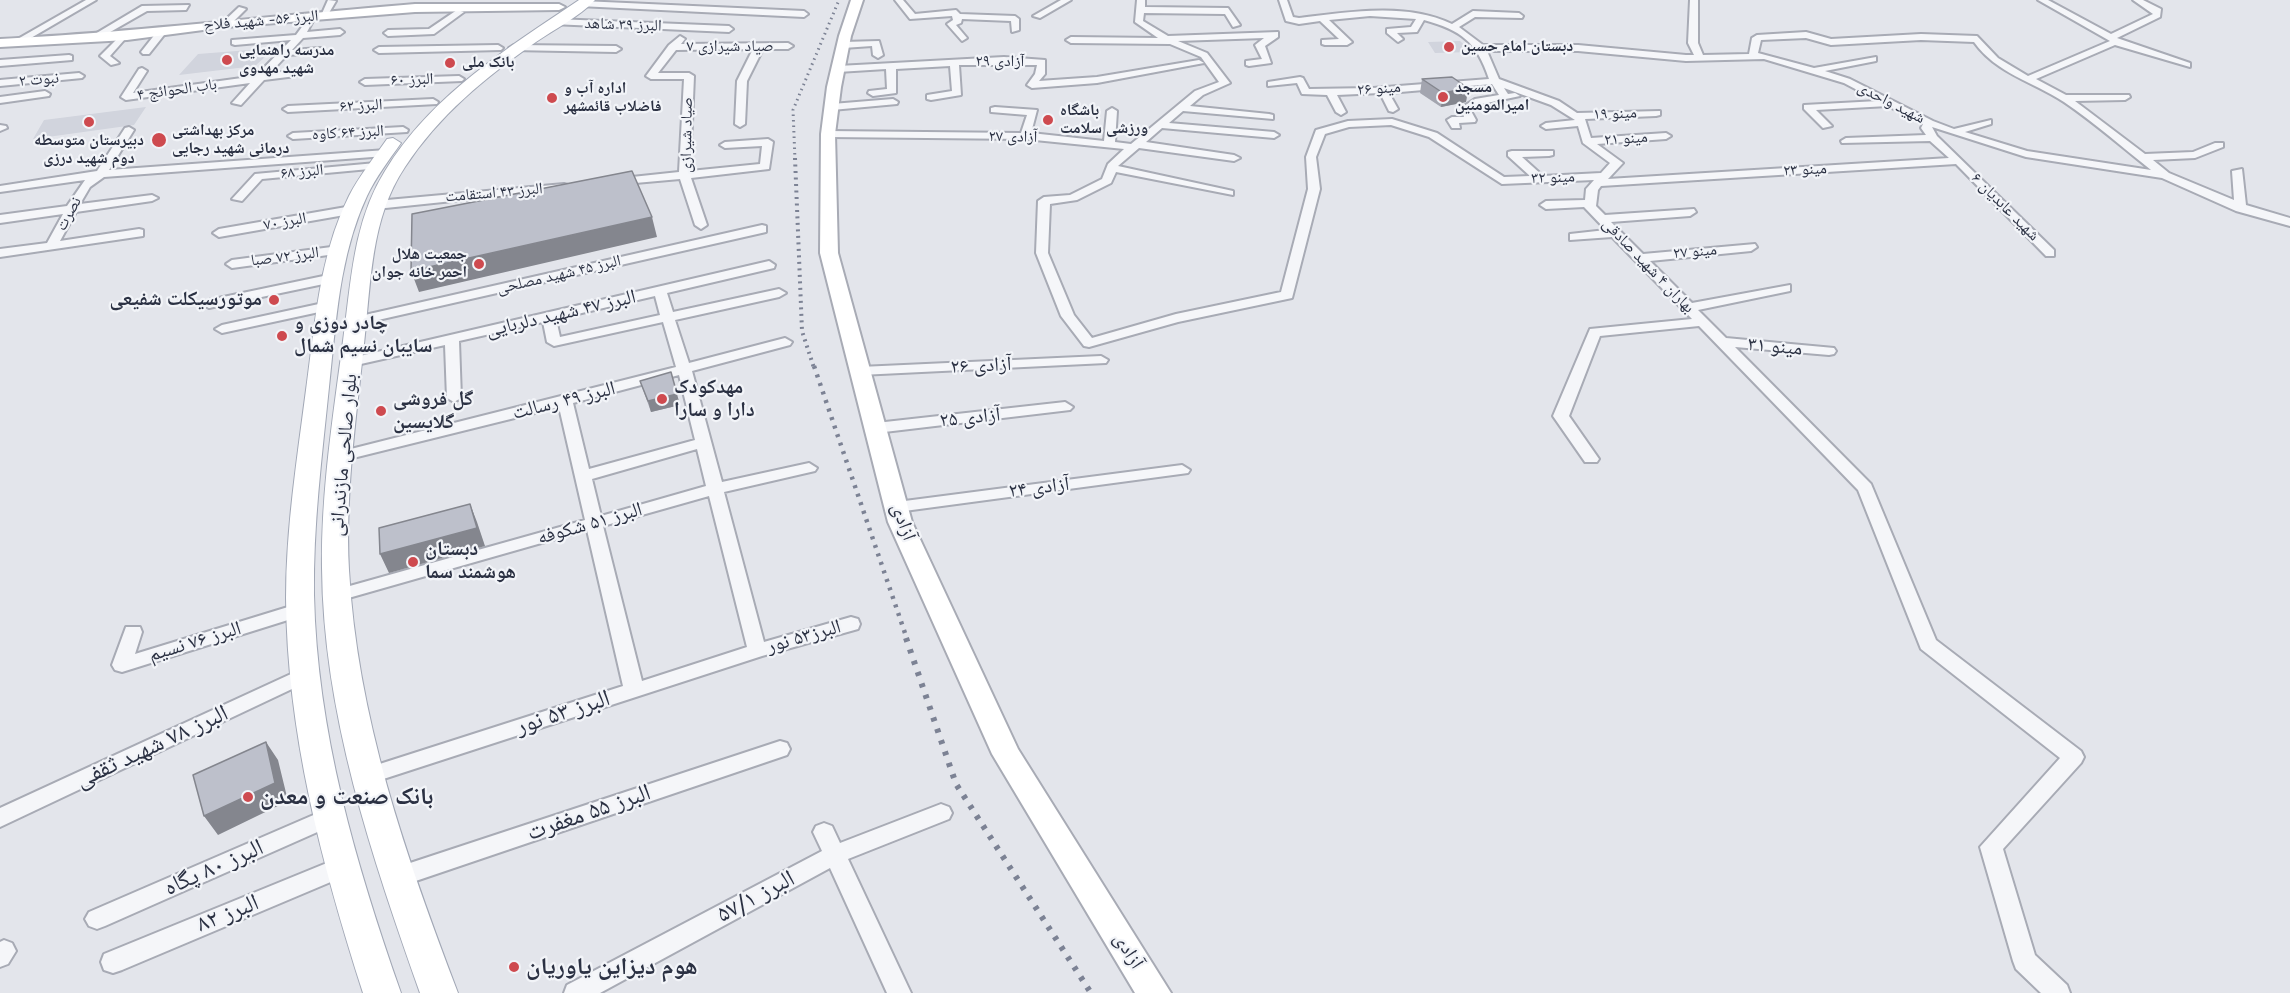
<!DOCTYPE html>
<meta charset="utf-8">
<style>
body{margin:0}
canvas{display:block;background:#e3e5eb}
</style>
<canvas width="2290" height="993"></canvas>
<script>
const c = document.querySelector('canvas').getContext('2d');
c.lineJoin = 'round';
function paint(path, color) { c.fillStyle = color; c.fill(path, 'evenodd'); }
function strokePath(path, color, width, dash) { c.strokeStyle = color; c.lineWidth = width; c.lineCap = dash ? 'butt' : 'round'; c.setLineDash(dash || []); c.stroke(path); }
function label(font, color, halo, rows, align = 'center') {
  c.font = font + ' "Space Grotesk","Noto Naskh Arabic",sans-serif'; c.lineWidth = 4.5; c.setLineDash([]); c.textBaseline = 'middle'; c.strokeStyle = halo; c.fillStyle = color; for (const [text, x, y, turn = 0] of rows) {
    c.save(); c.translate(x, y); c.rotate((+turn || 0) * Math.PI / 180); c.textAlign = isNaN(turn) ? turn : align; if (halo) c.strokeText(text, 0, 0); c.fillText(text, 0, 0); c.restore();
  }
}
const built = new Path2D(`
 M1460,41L1472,52L1435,53L1428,42Z
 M275,48L255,66L179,75L198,54Z
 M146,107L134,125L33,139L44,120Z`);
const street = new Path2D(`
 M86,0H96L24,42L16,40Z
 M328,0L336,1L326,18H320Z
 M895,0H903L915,14L956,10L960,14L1015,16L1019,19V30L1012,32L1011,21L962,19L961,23L956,25L967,38L962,41L947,24L953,20L952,16L910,19Z
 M1061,0H1071L1040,18L1033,16Z
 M1137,0H1145V7L1228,8L1240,25L1233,27L1225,14L1144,13L1143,21L1168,36L1278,32V37L1265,46L1271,63L1249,66L1246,65V61L1262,59L1255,45L1264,38L1178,41L1207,53L1230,83L1203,95L1190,106L1269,114L1273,115V119L1183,111L1169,123L1274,132L1279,135L1274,138L1162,128L1146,142L1234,155L1240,158L1234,161L1139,148L1118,166L1233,191V195L1116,172L1111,183L1077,200L1050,204L1048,253L1074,315L1092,338L1176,314L1281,292L1308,189L1306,157L1316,130L1348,121L1392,119L1437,133L1504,177L1530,176L1508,156V152L1512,151H1553V155L1549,156L1522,157L1543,176L1601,173L1610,163L1583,143L1578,126L1546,129L1541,126L1546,123L1575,120L1551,105L1504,88L1508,94L1515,93L1520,96L1482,104L1471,111L1476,120L1475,122L1459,123L1460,128H1452L1447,120L1452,117H1464L1461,108L1475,99L1499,95L1492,84L1389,93L1398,109L1393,112L1389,111L1380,93L1337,95L1346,112L1341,115L1336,112L1327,95L1302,94L1297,83L1268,86V82L1300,77L1303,78L1309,89L1373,88L1489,79C1477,42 1461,30 1424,20L1417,32L1397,33L1403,39L1398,42L1387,33V29L1411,27L1416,19L1370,16L1329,20L1352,42L1347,45H1325L1322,44V40L1339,39L1320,21L1299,24L1286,21L1279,0H1287L1293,17L1299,18C1349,12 1406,2 1452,24L1473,11L1519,13L1523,16L1522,18L1475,17L1459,27L1483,45H1578L1686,55H1694L1688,43L1690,0H1698V43L1703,55L1749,54L1752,38L1757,35L1806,32L1831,39L1921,34L1977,36L1998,58L2028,76L2110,41L2038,0H2048L2111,34L2153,14L2133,0H2143L2161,9L2160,17L2117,38L2190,63V67L2115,45L2036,79L2066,95H2129L2130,97L2125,100L2075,101L2145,154L2193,152L2215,143H2223V147L2195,158L2153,160L2169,173L2234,200L2232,171L2242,169L2246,205L2290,218V226L2236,211L2162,178L2026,157L1932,127L1937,136L2054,250V256H2046L1956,164L1601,186L1598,190L1596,206L1605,215L1694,209L1696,212L1690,216L1611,222L1643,254L1755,244L1757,247L1751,251L1650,261L1692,303L1790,285V291L1698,310L1726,338L1834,348L1836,351L1834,354L1829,355L1735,347L1871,484L1936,640L2081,751L2084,757L2081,763L2003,849L2035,955L2067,985L2070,993H2041L2016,969L2013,961L1980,847L2060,758L1921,649L1858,490L1699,326L1600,336L1569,416L1599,459L1597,462H1585L1553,416L1590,329L1692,319L1612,237L1570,240V234L1606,230L1584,207L1546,209L1540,205L1546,201L1585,200L1586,189L1594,180L1502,184L1429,137L1391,125L1349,127L1325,134L1316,157L1320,189L1292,298L1178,322L1089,347L1084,346L1061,316L1036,253L1038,201L1044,197L1070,195L1102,179L1108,164L1124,149L1025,139L828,137L823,134L828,131L1021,133L1027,115L991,112V108L995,107L1037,110L1031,133L1104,141L1107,111L1112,108L1117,111L1115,142L1131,144L1195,91L1219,82L1201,57L1170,44L1071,43L1066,40L1071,37L1158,38L1135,22ZM1806,38L1831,45L1921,40L1974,42C1997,74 2032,81 2064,102C2095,123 2122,147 2151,170L2027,151L1965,132L1991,124V120L1954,129L1933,121L1850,79L1825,71L1876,61V57L1814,68L1758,53L1761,40ZM1487,51H1578L1686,61L1764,59L1844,83L1878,101L1804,105V109L1823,128L1832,126L1816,110L1888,106L1923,124L1921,128L1926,135L1846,138L1841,141L1842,143L1930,141L1949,158L1608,179L1623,163L1597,144L1666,139L1671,136L1666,133L1591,138L1585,119L1656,116L1660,115V111L1577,113L1559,101L1499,79Z
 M582,1L804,11L808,14L804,17L579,6Z
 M189,5L186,10L147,11L98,39L90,37L142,6Z
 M239,7L246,9L227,28H221V24Z
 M457,10L464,12L434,34L388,36L384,33L388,30L429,29Z
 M310,16L314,19L307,32L340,29L344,32L340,35L303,38L292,50L320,48L323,49V53L287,55L270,73L293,71L298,74L296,76L264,80L241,105L232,103L250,83L126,100L121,97L139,69L142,68L147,71L133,93L256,76L291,40L235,45L232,44V40L296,35Z
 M555,19L729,26L733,29L729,32L552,24L551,22Z
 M156,33L164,35L149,54H143L141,52Z
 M120,36L125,39L110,56L119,63L111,65L100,56Z
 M680,36L685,39L681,44L788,43L793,46L788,49H763L747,81L745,124L740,127L735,124L737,81L753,49L676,50L658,73H689L694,76L690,171L760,164L762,146L725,148L720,145L725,142L768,139L773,142L769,169L691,178L707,225L701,229L695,225L680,179L613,185L607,182L613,179L679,172L684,79H651L646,76L669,45Z
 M879,41L883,55L878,58L873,55L872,46L843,48L838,45L843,42Z
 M498,45L503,48L501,50L379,53L374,50L379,47Z
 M514,45L616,46L621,49L616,52L511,50L509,48Z
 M69,55L72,56V60L0,66V60Z
 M1004,57L1045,60V74L1039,81L1097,77L1199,60L1204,63L1097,83L1032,88L1027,85L1035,74L1037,65H959L961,95L931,100L927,99V95L952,91L950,66L896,69V93L873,96L868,93L869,91L887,89L886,69L838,72L833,69L838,66Z
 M79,73L84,76L82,78L0,86V80Z
 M459,76L464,79L462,81L365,85L360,82L365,79Z
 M45,91L50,94L49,96L0,103V97Z
 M433,99L438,102L437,104L288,112L283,109L288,106Z
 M893,99L898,102L897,104L832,110L827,107L832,104Z
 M0,125L6,126L7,128L0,131Z
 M129,127L134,130L109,170L386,150L391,153L386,156L104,177L90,187L80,204L152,195L158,198L152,201L76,212L60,241L139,229L143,230V236L0,257V249L47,243L63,214L0,223V215L67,206L85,180L0,192V186L97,171L125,128Z
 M403,127L408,130L407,132L293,139L288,136L293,133Z
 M376,163L382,166L380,168L262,179L242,201L232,199L255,174Z
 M564,184L568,185V189L376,209L370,205L376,201Z
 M352,206L356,207V213L219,237L213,233L219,229Z
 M762,225L766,226V232L356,325L349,321L356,317Z
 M339,246L345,250L343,253L232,268L226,264L232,260Z
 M769,261L775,265L774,268L667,293L673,312L779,289L786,293L779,297L675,320L689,363L785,338L792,342L790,345L692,371L722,482L809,463L817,468L815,471L724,492L764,642L851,617L858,619L860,624L858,629L762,656L368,784L361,782L357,776L361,770L623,686L587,530L338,601L332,599L329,595L332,591L585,520L559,407L341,461L333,456L335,453L676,367L663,322L554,346L547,342L543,322L459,341L461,398L454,402L447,398L445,345L352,366L345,362L347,359ZM655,296L660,315L560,337L556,319ZM679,375L695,440L589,469L573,403ZM697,449L706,486L601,516L592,479ZM709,496L747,647L642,681L603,526Z
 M333,274L338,275V281L209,308L202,304L209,300Z
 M328,302L335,306L333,309L222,333L215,329L222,325Z
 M1101,356L1108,360L1106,363L860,375L853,371L860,367Z
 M1065,402L1073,407L1070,410L876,433L868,428L876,423Z
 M1182,465L1190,470L1188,473L897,512L889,507L897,502Z
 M301,603L307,604L310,609L307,614L122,672L115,670L112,665L126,627H140L142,632L135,654Z
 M304,668L311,670L314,675L311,680L0,827V808Z
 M780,741L787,743L790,749L787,755L398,887L390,884L387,877L390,870L398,867Z
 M941,804L949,807L952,813L949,819L848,859L911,993H887L830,868L600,993H564L567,985L822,851L813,832L816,826L824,823L832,826L840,843Z
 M332,807L340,810L343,816L340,822L105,926L97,929L89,926L85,919L89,912Z
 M344,856L352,859L355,866L352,873L122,970L113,973L104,970L101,962L104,954Z
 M4,940L12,943L16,951L8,964L0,967V942Z`);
const secondary = new Path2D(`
 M851,0H863L851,36L841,87L835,134L838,253L912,522L1018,749L1171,993H1135L992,754L888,522L820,253L821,134L827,87L839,36Z
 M415,4H559L565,7L559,10L415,12L226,27L127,40L0,47V39C139,32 276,15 415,4Z`);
const primary = new Path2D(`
 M579,0H595C579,17 555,29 536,42C486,77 439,115 405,167C370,219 371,284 364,344C356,419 345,494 349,570C357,717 406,857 458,993H420C372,857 323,714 322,568C321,491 333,417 343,341C351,283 353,222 385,171C431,95 508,48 579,0Z
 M393,138L401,143C389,160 376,177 367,196C339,256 336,323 329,387C322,456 313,526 314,595C317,732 356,865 401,993H363C322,865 287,734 286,598C286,528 297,459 306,390C315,325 319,256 349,196C359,176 374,158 387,139Z`);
const railFar3 = new Path2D(`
 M795,160L793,110L839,0`);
const railFar2 = new Path2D(`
 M795,158L802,331L814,368`);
const railFar1 = new Path2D(`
 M814,366L907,639`);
const rail = new Path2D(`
 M906,638L956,784L1091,993`);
const wall = new Path2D(`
 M1422,79L1468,88L1466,102L1441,107L1420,93Z
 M640,381L680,405L651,412Z`);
const shadedWall = new Path2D(`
 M1468,88L1466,102L1441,107L1443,93Z
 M652,217L657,237L419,292L411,271Z
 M674,383L680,405L651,412L648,401Z
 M470,504L477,522L485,546L389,573L380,554Z
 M266,742L278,760L288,801L218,835L204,816Z`);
const building = new Path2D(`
 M1452,77L1468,88L1443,93L1422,79Z
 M632,171L652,217L411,271L412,214Z
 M671,372L677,394L648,401L640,381Z
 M470,504L477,528L380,554L379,528Z
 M266,742L275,783L204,816L193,775Z`);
const markers = [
 [1449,47,6,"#ce4a4f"],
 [227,60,6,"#ce4a4f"],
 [450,63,6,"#ce4a4f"],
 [1443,97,6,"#ce4a4f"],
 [552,98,6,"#ce4a4f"],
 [1048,120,6,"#ce4a4f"],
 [89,122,6,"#ce4a4f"],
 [159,140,8,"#ce4a4f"],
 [479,264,6,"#ce4a4f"],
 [274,300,6,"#ce4a4f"],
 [282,336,6,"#ce4a4f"],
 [662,399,6,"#ce4a4f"],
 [381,411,6,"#ce4a4f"],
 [413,562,6,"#ce4a4f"],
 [248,797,6,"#ce4a4f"],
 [514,967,6,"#ce4a4f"]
];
const farStreetnames = [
 ["البرز ۵۶- شهید فلاح",261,21,-5],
 ["البرز ۳۹ شاهد",623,25,2],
 ["صیاد شیرازی ۷",730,47],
 ["آزادی ۲۹",1000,62],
 ["نبوت ۲",39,80,-5],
 ["البرز ۶۰",412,80,-2],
 ["مینو ۲۶",1379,89,-4],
 ["باب الحوائج ۴",177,90,-8],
 ["شهید واحدی",1891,103,27],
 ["البرز ۶۲",361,106,-3],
 ["مینو ۱۹",1615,114,-2],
 ["البرز ۶۴ کاوه",348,133,-3],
 ["صیاد شیرازی",687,135,-89],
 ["آزادی ۲۷",1013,137,1],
 ["مینو ۲۱",1626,139,-4],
 ["مینو ۲۳",1805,170,-3],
 ["البرز ۶۸",302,172,-5],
 ["مینو ۳۲",1553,178,-2],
 ["البرز ۴۳ استقامت",494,193,-5],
 ["شهید عابدیان ۶",2005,207,45],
 ["نصرت",69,214,-61],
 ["البرز ۷۰",285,222,-10],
 ["مینو ۲۷",1695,252,-5],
 ["البرز ۷۲ صبا",285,257,-7],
 ["بهاران ۴ شهید صادقی",1648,266,46],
 ["البرز ۴۵ شهید مصلحی",559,275,-13]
];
const farPoinames = [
 ["دبستان امام حسین",1461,47],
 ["مدرسه راهنمایی",239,51],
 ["شهید مهدوی",239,69],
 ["بانک ملی",462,63],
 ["مسجد",1455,88],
 ["امیرالمومنین",1455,106],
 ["اداره آب و",564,89],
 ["فاضلاب قائمشهر",564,107],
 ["باشگاه",1060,111],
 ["ورزشی سلامت",1060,129],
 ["مرکز بهداشتی",172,131],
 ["درمانی شهید رجایی",172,149],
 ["دبیرستان متوسطه",89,141,"center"],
 ["دوم شهید درزی",89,159,"center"],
 ["جمعیت هلال",467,255,"right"],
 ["احمر خانه جوان",467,273,"right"]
];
const poiNames = [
 ["موتورسیکلت شفیعی",262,300,"right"],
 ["چادر دوزی و",294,324],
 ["سایبان نسیم شمال",294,347],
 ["مهدکودک",674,388],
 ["دارا و سارا",674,411],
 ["گل فروشی",393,400],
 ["گلایسین",393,423],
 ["دبستان",425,550],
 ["هوشمند سما",425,573]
];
const streetNames = [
 ["البرز ۴۷ شهید دلربایی",561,314,-13],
 ["مینو ۳۱",1775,347,5],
 ["آزادی ۲۶",981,366,-3],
 ["البرز ۴۹ رسالت",564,401,-14],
 ["آزادی ۲۵",970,418,-6],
 ["بلوار صالحی مازندرانی",344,455,-85],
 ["آزادی ۲۴",1039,488,-7],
 ["آزادی",903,522,70],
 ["البرز ۵۱ شکوفه",590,524,-16],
 ["البرز۵۳ نور",804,637,-16],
 ["البرز ۷۶ نسیم",195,642,-17],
 ["آزادی",1128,951,58]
];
const nearStreetnames = [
 ["البرز ۵۳ نور",563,713,-18],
 ["البرز ۷۸ شهید ثقفی",152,747,-25],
 ["البرز ۵۵ مغفرت",589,813,-19],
 ["البرز ۸۰ پگاه",214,868,-24],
 ["البرز ۵۷/۱",756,897,-28],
 ["البرز ۸۲",228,914,-22]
];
const nearPoinames = [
 ["بانک صنعت و معدن",260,797],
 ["هوم دیزاین یاوریان",526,967]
];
paint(built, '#d1d4dd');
strokePath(street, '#a8abb5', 4);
strokePath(secondary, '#a8abb5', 4);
strokePath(primary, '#a2a8b6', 2);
paint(street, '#f5f6f9');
paint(secondary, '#fff');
paint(primary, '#fff');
strokePath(railFar3, '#7c8294', 3, [1.5, 4]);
strokePath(railFar2, '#7c8294', 4, [2, 4.5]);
strokePath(railFar1, '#7c8294', 4.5, [3, 6]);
strokePath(rail, '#7c8294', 6, [4, 8]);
paint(wall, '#a3a5af');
paint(shadedWall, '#84868e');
paint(building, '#bdc0cb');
strokePath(building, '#84868e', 1.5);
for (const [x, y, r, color] of markers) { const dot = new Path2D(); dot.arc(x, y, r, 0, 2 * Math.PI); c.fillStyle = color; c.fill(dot); strokePath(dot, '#f2f4f8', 2); }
label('16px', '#2b3143', '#f2f4f8', farStreetnames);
label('bold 16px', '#2b3143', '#f2f4f8', farPoinames, 'left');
label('bold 20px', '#2b3143', '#f2f4f8', poiNames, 'left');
label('20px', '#2b3143', '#f2f4f8', streetNames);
label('24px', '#2b3143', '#f2f4f8', nearStreetnames);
label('bold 24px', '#2b3143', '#f2f4f8', nearPoinames, 'left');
</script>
